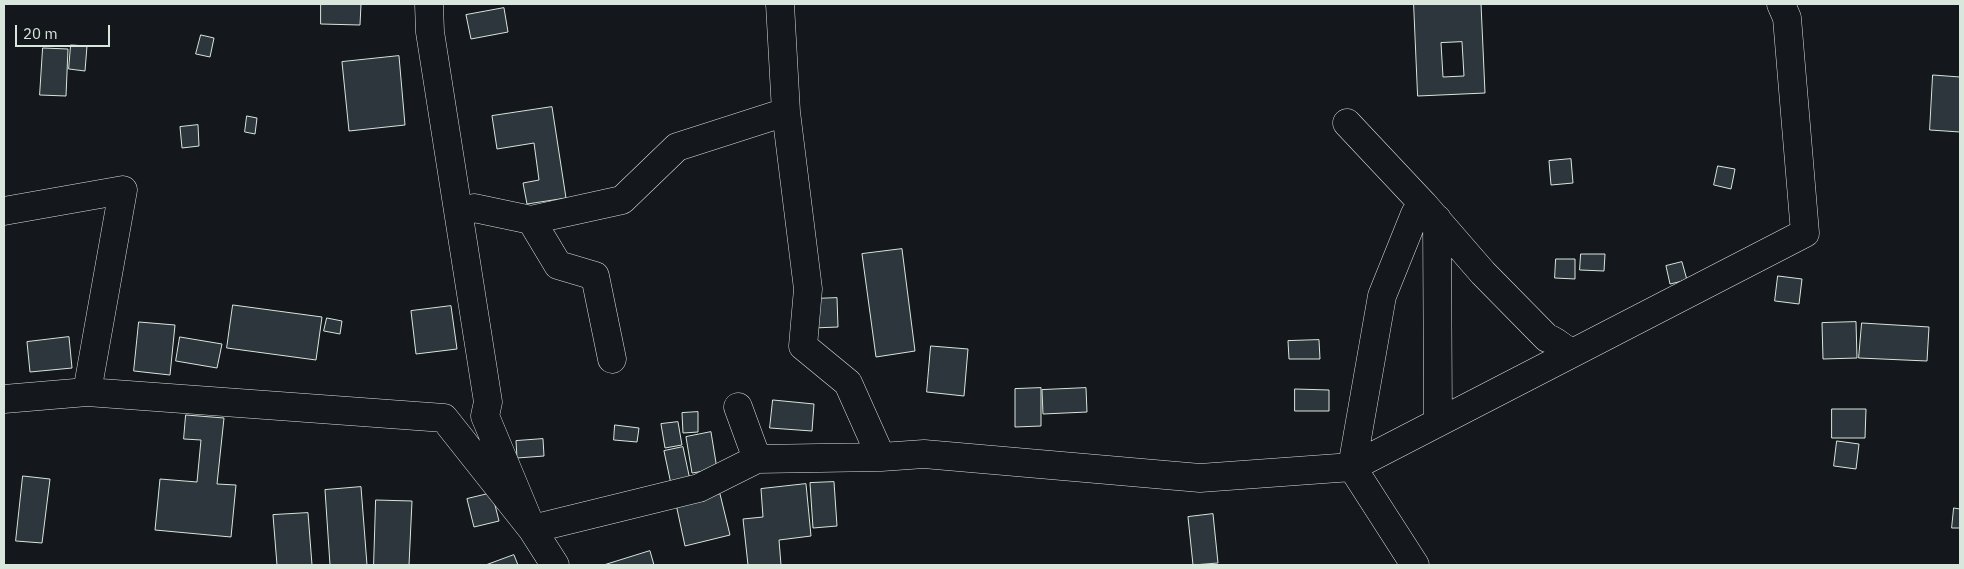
<!DOCTYPE html>
<style>
body{margin:0}
#map{position:relative;width:1964px;height:569px;overflow:hidden;background:#14181c;font-family:"IBM Plex Sans",sans-serif}
canvas{display:block}
.frame{position:absolute;inset:0;border:5px solid #d8e6dc;pointer-events:none}
.scale{position:absolute;left:15px;top:25px;width:95px;height:22px;box-sizing:border-box;border:2px solid #d8e6dc;border-top:0;padding-left:6px;font-size:15px;line-height:18px;white-space:nowrap;color:#d8e6dc;-webkit-text-stroke:4px #14181c;paint-order:stroke}
</style>
<div id="map">
<canvas width="1964" height="569"></canvas>
<div class="frame"></div>
<div class="scale">20 m</div>
</div>
<script>
const c = document.querySelector('canvas').getContext('2d');
c.lineJoin = 'round';
function paint(path, color) { c.fillStyle = color; c.fill(path, 'evenodd'); }
function strokePath(path, color, width, dash) { c.strokeStyle = color; c.lineWidth = width; c.lineCap = dash ? 'butt' : 'round'; c.setLineDash(dash || []); c.stroke(path); }
const building = new Path2D(`
 M321,4H361L360,25L321,24Z
 M1414,4H1481L1485,93L1418,96ZM1462,42L1464,76L1443,77L1441,43Z
 M504,8L508,32L471,39L466,15Z
 M201,35L214,38L210,57L196,54Z
 M71,45L87,46L85,71L69,69Z
 M43,48L68,49L66,96L40,95Z
 M399,56L405,125L349,131L342,62Z
 M1933,75L1960,77V132L1930,130Z
 M552,107L566,198L527,204L523,183L539,180L534,143L497,149L492,116Z
 M247,116L257,118L255,134L245,132Z
 M198,125L199,146L182,148L180,127Z
 M1571,159L1573,183L1551,185L1549,161Z
 M1718,166L1735,169L1731,189L1714,185Z
 M902,249L915,351L876,357L862,254Z
 M1581,254H1605L1604,271L1580,270Z
 M1556,259H1575V279L1555,278Z
 M1682,262L1687,280L1670,284L1666,266Z
 M1778,276L1802,279L1799,304L1775,301Z
 M837,298L838,327L813,328L812,299Z
 M233,305L322,317L316,360L227,348Z
 M451,306L457,349L416,354L411,311Z
 M327,318L342,321L340,334L324,331Z
 M139,322L175,325L170,375L134,371Z
 M1856,322L1857,358L1823,359L1822,323Z
 M1862,323L1929,327L1927,361L1859,358Z
 M69,337L72,368L30,372L27,342Z
 M180,337L222,344L217,368L176,361Z
 M1319,340L1320,359H1289L1288,341Z
 M931,346L968,349L964,396L927,392Z
 M1041,388V426L1015,427V389Z
 M1086,388L1087,412L1043,414L1042,390Z
 M1295,389L1329,390V411H1295Z
 M773,400L814,404L812,431L770,428Z
 M1832,409H1866L1865,438H1832Z
 M698,412V432L683,433L682,413Z
 M186,415L224,418L217,484L236,485L231,537L155,530L160,479L197,482L201,440L184,439Z
 M678,422L682,445L665,448L661,424Z
 M615,425L639,428L637,442L614,440Z
 M711,432L717,469L692,473L686,437Z
 M543,439L544,456L517,458L516,441Z
 M1837,441L1859,444L1856,469L1834,466Z
 M683,447L690,480L671,484L664,451Z
 M23,476L50,479L42,543L16,541Z
 M834,482L837,526L813,528L810,483Z
 M806,484L811,536L779,540L781,565H748L743,519L763,517L761,489Z
 M361,487L367,565H330L325,490Z
 M492,493L499,521L474,527L467,499Z
 M720,494L730,535L685,546L676,504Z
 M376,500L412,501L409,565H374Z
 M1954,508L1960,509V528H1952Z
 M308,513L312,565H277L273,515Z
 M1213,514L1218,563L1193,565L1188,517Z
 M650,551L654,565H604Z
 M514,555L518,565H486Z`);
const minor = new Path2D(`
 M429,4L430,32L488,402L485,416L532,529L555,565
 M786,112L808,289L803,346L848,383L881,457
 M1347,123L1424,205L1483,273L1547,338C1558,341 1563,351 1574,352
 M4,211L123,190L87,392
 M459,213L474,208L531,220L558,265L595,276L612,359
 M1437,219L1438,422
 M531,220L622,200L677,147L786,112L780,4
 M4,399L87,392L444,418L532,529L699,488L757,459L881,457L924,454L1200,478L1352,467L1805,233L1787,18L1781,4
 M738,407L757,459
 M1415,565L1352,467L1382,296L1415,214L1424,205`);
paint(building, '#2c363c');
strokePath(building, '#d8e6dc', 1);
strokePath(minor, '#d8e6dc', 29);
strokePath(minor, '#14181c', 28);
</script>
